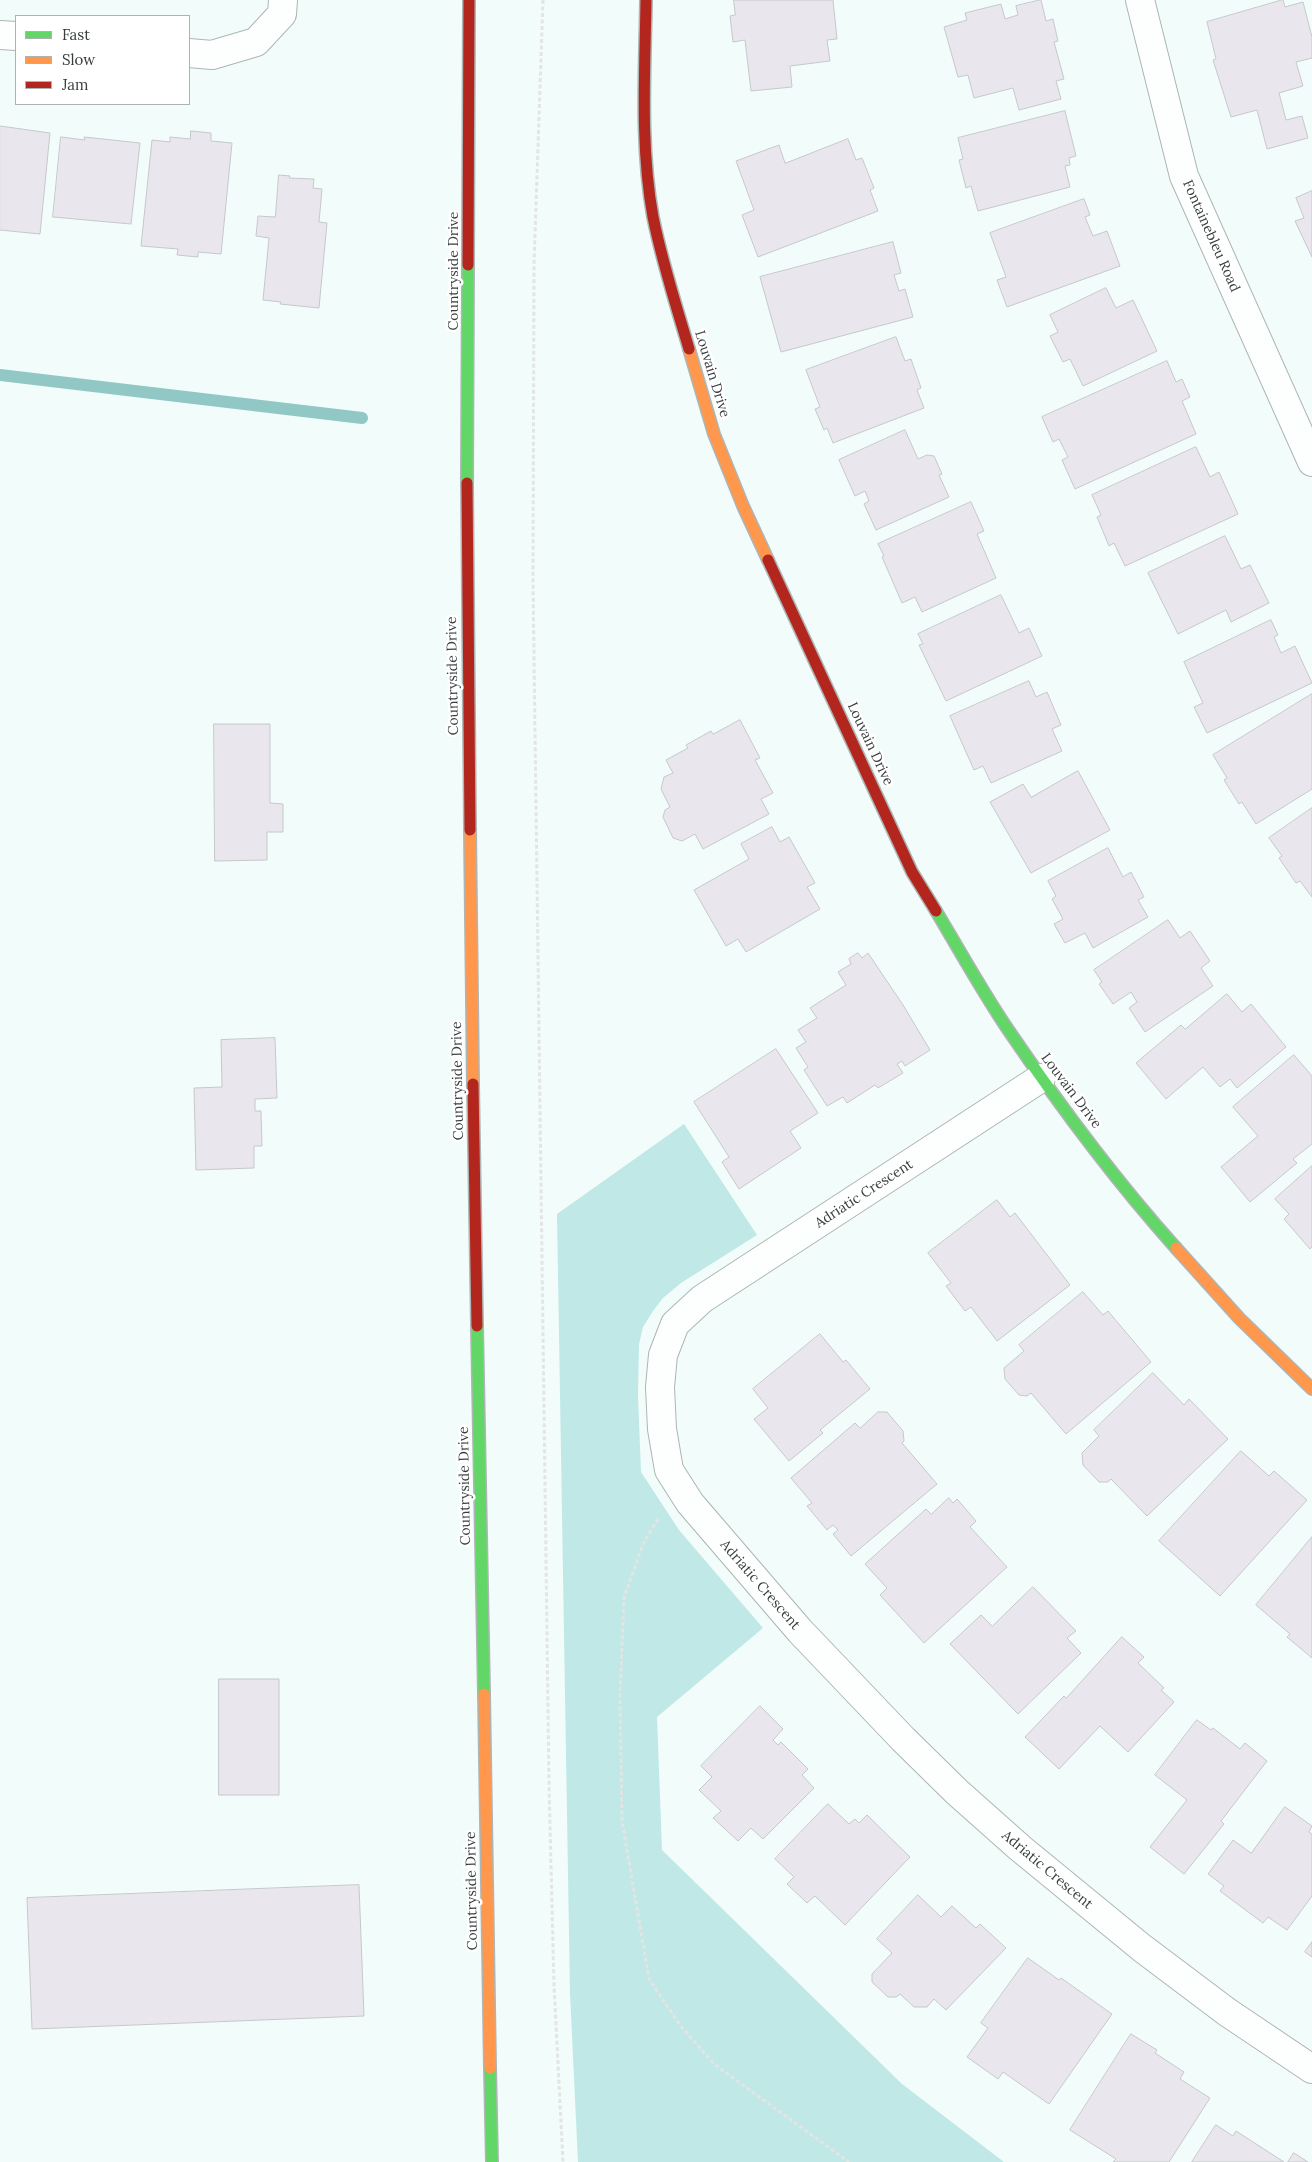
<!DOCTYPE html>
<style>
body{margin:0}
#map{position:relative;width:1312px;height:2162px;overflow:hidden;background:#f2fcfa;font-family:Lora,serif}
canvas{display:block}
.legend{position:absolute;left:15px;top:15px;width:175px;height:90px;box-sizing:border-box;background:#fff;border:1px solid #afb2b2;margin:0;padding:6px 9px;list-style:none;font-size:15px;color:#383e3e}
.legend li{display:flex;align-items:center;gap:10px;height:25px}
.legend b{width:25px;border:1px solid #afb2b2}
</style>
<div id="map">
<canvas width="1312" height="2162"></canvas>
<ul class="legend">
<li><b style="height:6px;background:#63d668"></b>Fast</li>
<li><b style="height:6px;background:#ff974d"></b>Slow</li>
<li><b style="height:6px;background:#b3261e"></b>Jam</li>
</ul>
</div>
<script>
const c = document.querySelector('canvas').getContext('2d');
c.lineJoin = 'round';
function paint(path, color) { c.fillStyle = color; c.fill(path, 'evenodd'); }
function strokePath(path, color, width, dash) { c.strokeStyle = color; c.lineWidth = width; c.lineCap = dash ? 'butt' : 'round'; c.setLineDash(dash || []); c.stroke(path); }
function label(font, color, halo, rows, align = 'center') {
  c.font = font + ' Lora,serif'; c.lineWidth = 5; c.setLineDash([]); c.textBaseline = 'middle'; c.strokeStyle = halo; c.fillStyle = color; for (const [text, x, y, turn = 0] of rows) {
    c.save(); c.translate(x, y); c.rotate((+turn || 0) * Math.PI / 180); c.textAlign = isNaN(turn) ? turn : align; if (halo) c.strokeText(text, 0, 0); c.fillText(text, 0, 0); c.restore();
  }
}
const green = new Path2D(`
 M684,1124L757,1235L681,1283L663,1298L653,1311L643,1327L639,1344L638,1396L641,1472L679,1530L763,1628L657,1717L662,1850L902,2084L1004,2162H578L570,1993L557,1214Z`);
const stream = new Path2D(`
 M0,375L362,418`);
const building = new Path2D(`
 M734,0H833L837,39L827,40L830,61L790,66L792,87L751,91L745,40L733,42L730,16L735,15Z
 M1041,0L1046,21L1053,19L1058,41L1054,42L1064,79L1056,81L1061,99L1019,110L1013,88L974,98L968,75L958,77L944,27L967,20L965,13L1001,4L1005,19L1018,15L1016,6Z
 M1283,0L1285,7L1303,2L1312,37V58L1296,62L1303,86L1279,93L1286,120L1302,116L1308,138L1267,149L1257,110L1231,117L1213,60L1216,59L1207,22Z
 M1065,111L1076,156L1069,158L1070,165L1065,166L1070,187L978,211L971,186L966,188L959,160L963,159L958,138Z
 M0,126L50,133L40,234L0,230Z
 M191,131L211,133V141L232,143L221,254L198,252V257L177,255L178,249L141,246L152,140L170,142V137L190,139Z
 M61,137L85,140L84,137L140,143L131,224L53,217Z
 M848,139L856,160L862,158L874,188L870,190L878,211L758,257L742,215L754,210L736,161L779,145L785,163Z
 M279,175L290,176L289,178L314,179L313,188L322,189L319,222L327,223L319,308L280,304L281,302L263,300L269,238L256,236L258,216L275,217Z
 M1312,191V257L1295,221L1304,218L1296,198Z
 M1084,199L1090,215L1085,217L1093,236L1107,231L1120,266L1007,307L997,280L1006,277L990,233Z
 M893,242L901,273L894,275L899,291L905,289L913,317L781,352L760,277Z
 M1106,288L1116,308L1133,300L1157,351L1083,386L1070,359L1063,362L1050,336L1058,332L1050,315Z
 M896,337L905,361L911,359L921,388L917,390L924,408L833,443L827,428L824,430L815,409L820,407L806,370Z
 M1167,361L1176,382L1182,379L1190,397L1182,401L1196,434L1075,489L1062,460L1068,457L1059,439L1053,442L1042,417Z
 M905,430L918,459L927,455L934,456L942,474L939,475L949,497L876,530L864,504L869,501L865,491L855,496L839,460Z
 M1196,447L1210,477L1219,472L1238,514L1125,566L1114,543L1109,546L1097,517L1101,515L1092,495Z
 M971,502L984,531L977,534L996,578L922,612L915,597L902,603L882,557L884,556L878,544Z
 M1225,536L1241,569L1250,565L1269,603L1231,622L1226,610L1178,634L1148,573Z
 M1001,595L1019,633L1029,628L1042,656L946,701L919,645L923,644L918,634Z
 M1271,620L1278,635L1274,637L1281,653L1295,646L1312,683L1207,733L1194,707L1203,703L1184,662Z
 M1029,681L1036,697L1047,692L1061,725L1052,729L1062,751L991,783L983,766L974,770L950,716Z
 M1312,694V789L1256,824L1242,802L1239,804L1224,780L1227,778L1213,755Z
 M740,720L760,758L755,760L773,793L761,799L769,814L703,849L695,834L682,841L673,838L663,817L665,810L670,807L661,789L664,777L673,773L666,760L688,748L686,745L711,731L713,734Z
 M214,724H270V803L283,804V832H267V860L215,861Z
 M1078,771L1110,830L1031,873L990,802L1023,784L1031,797Z
 M1312,808V897L1300,881L1296,883L1279,858L1282,856L1269,838Z
 M772,827L780,842L789,837L815,883L807,887L820,909L746,952L738,939L726,946L694,890L749,859L741,844Z
 M1108,848L1123,877L1131,872L1144,897L1138,900L1148,917L1093,948L1085,933L1065,943L1054,924L1063,919L1052,899L1056,896L1048,881Z
 M1168,920L1180,938L1190,931L1210,961L1201,968L1213,986L1145,1032L1129,1008L1137,1002L1131,992L1113,1004L1099,984L1102,982L1094,970Z
 M858,953L862,958L868,953L903,1005L930,1050L905,1066L902,1061L897,1064L903,1073L878,1088L875,1085L847,1103L843,1097L827,1106L804,1070L808,1067L796,1048L806,1042L798,1030L817,1018L810,1008L846,985L838,972L851,964L849,959Z
 M1227,994L1242,1012L1251,1004L1286,1047L1237,1088L1230,1079L1220,1087L1203,1067L1166,1099L1136,1063L1181,1025L1185,1029Z
 M275,1038L277,1098L255,1099V1111H261L262,1146H254V1168L196,1170L194,1088L222,1087L221,1040Z
 M776,1049L818,1113L790,1131L801,1148L739,1189L722,1162L729,1157L694,1102Z
 M1294,1055L1312,1076V1144L1293,1159L1297,1163L1250,1202L1221,1167L1258,1136L1233,1107Z
 M1312,1166V1247L1310,1249L1284,1219L1289,1214L1275,1199Z
 M997,1200L1010,1217L1015,1213L1070,1285L997,1341L971,1307L965,1311L946,1286L951,1283L928,1253Z
 M1083,1292L1103,1315L1108,1311L1151,1362L1066,1434L1031,1393L1027,1396L1019,1395L1005,1379L1004,1368L1024,1351L1019,1345Z
 M820,1334L843,1362L846,1360L870,1389L820,1430L823,1433L789,1461L754,1419L768,1408L753,1389Z
 M1153,1373L1184,1405L1189,1399L1228,1439L1147,1516L1111,1479L1108,1482H1099L1083,1465L1082,1453L1099,1436L1094,1430Z
 M878,1412H887L903,1431L904,1441L902,1443L937,1484L851,1556L833,1534L838,1530L833,1525L827,1530L807,1506L812,1503L791,1478L855,1423L860,1428Z
 M1241,1451L1269,1476L1274,1471L1307,1500L1220,1596L1159,1541Z
 M949,1498L953,1503L957,1499L976,1521L970,1527L1007,1567L924,1643L880,1595L887,1588L865,1564L926,1509L931,1514Z
 M1312,1537V1658L1287,1637L1290,1634L1256,1605Z
 M1033,1587L1076,1631L1067,1638L1081,1653L1018,1714L950,1644L981,1615L992,1626Z
 M1122,1637L1144,1657L1138,1663L1164,1688L1161,1690L1174,1702L1128,1752L1100,1726L1059,1769L1025,1737L1064,1696L1066,1698Z
 M219,1679H279V1795H219Z
 M760,1706L783,1729L773,1740L778,1745L781,1742L808,1769L802,1775L814,1788L763,1839L751,1828L738,1841L713,1818L721,1811L699,1790L712,1777L701,1766Z
 M1197,1720L1211,1730L1213,1728L1240,1749L1245,1743L1267,1761L1221,1821L1224,1824L1184,1874L1150,1847L1187,1800L1155,1775Z
 M828,1804L849,1824L855,1819L859,1823L867,1815L910,1857L845,1925L815,1896L807,1903L787,1884L794,1877L775,1859Z
 M1285,1807L1312,1826L1309,1832L1312,1834V1896L1287,1930L1268,1917L1263,1923L1220,1891L1224,1886L1208,1874L1233,1840L1251,1853Z
 M359,1885L364,2016L32,2029L27,1898Z
 M918,1895L941,1917L952,1906L976,1928L980,1924L1006,1948L946,2010L934,1999L927,2007H914L900,1994L896,1997H888L872,1982V1974L892,1953L877,1939Z
 M1312,1942V1957L1305,1952Z
 M1028,1958L1059,1980L1061,1978L1112,2014L1049,2104L1003,2072L998,2079L967,2057L988,2028L981,2023Z
 M1131,2034L1157,2050L1155,2053L1184,2072L1180,2079L1210,2098L1169,2162H1113L1116,2159L1070,2130Z
 M1216,2125L1233,2136L1236,2131L1284,2162H1192Z
 M1294,2153L1308,2162H1288Z`);
const path = new Path2D(`
 M543,0L534,264L533,581L549,1785L554,1985L563,2162
 M658,1519L644,1542L624,1597L620,1697L622,1821L649,1979L680,2025L714,2064L849,2162`);
const street = new Path2D(`
 M1140,0L1184,176L1312,462
 M0,35L16,36
 M189,53L212,55L256,42L282,14L283,0
 M1041,1078L702,1299L675,1324L663,1355L660,1387L662,1429L669,1470L690,1503L800,1631L903,1739L957,1792L1020,1848L1142,1948L1227,2012L1312,2069`);
const fast = new Path2D(`
 M467,483L468,265
 M936,911C960,951 983,993 1009,1031C1060,1106 1115,1180 1176,1248
 M477,1326L484,1694
 M490,2068L492,2162`);
const slow = new Path2D(`
 M689,349L714,434L743,506L768,560
 M470,830L473,1084
 M1176,1248L1239,1318L1312,1389
 M484,1694L490,2068`);
const jam = new Path2D(`
 M646,0C645,72 640,146 653,217C662,262 676,305 689,349
 M468,265L469,0
 M467,483L470,830
 M768,560L912,872L936,911
 M473,1084L477,1326`);
const streetNames = [
 ["Fontainebleu Road",1211,236,66],
 ["Countryside Drive",454,271,-90],
 ["Louvain Drive",712,374,73],
 ["Countryside Drive",453,676,-91],
 ["Louvain Drive",870,744,65],
 ["Countryside Drive",458,1081,-91],
 ["Louvain Drive",1071,1091,53],
 ["Adriatic Crescent",864,1194,-33],
 ["Countryside Drive",465,1486,-91],
 ["Adriatic Crescent",760,1585,49],
 ["Adriatic Crescent",1047,1870,40],
 ["Countryside Drive",472,1891,-91]
];
paint(green, '#bfe8e6');
strokePath(stream, '#91c8c6', 12);
paint(building, '#e9e7ed');
strokePath(building, '#c5c8ca', 1);
strokePath(street, '#aeb5b4', 30);
strokePath(fast, '#aeb5b4', 14);
strokePath(slow, '#aeb5b4', 14);
strokePath(jam, '#aeb5b4', 14);
strokePath(path, '#e3e5e5', 3, [4, 2.5]);
strokePath(street, '#fdfffe', 28);
strokePath(fast, '#63d668', 11);
strokePath(slow, '#ff974d', 11);
strokePath(jam, '#b3261e', 11);
label('14px', '#383e3e', '#fff', streetNames);
</script>
